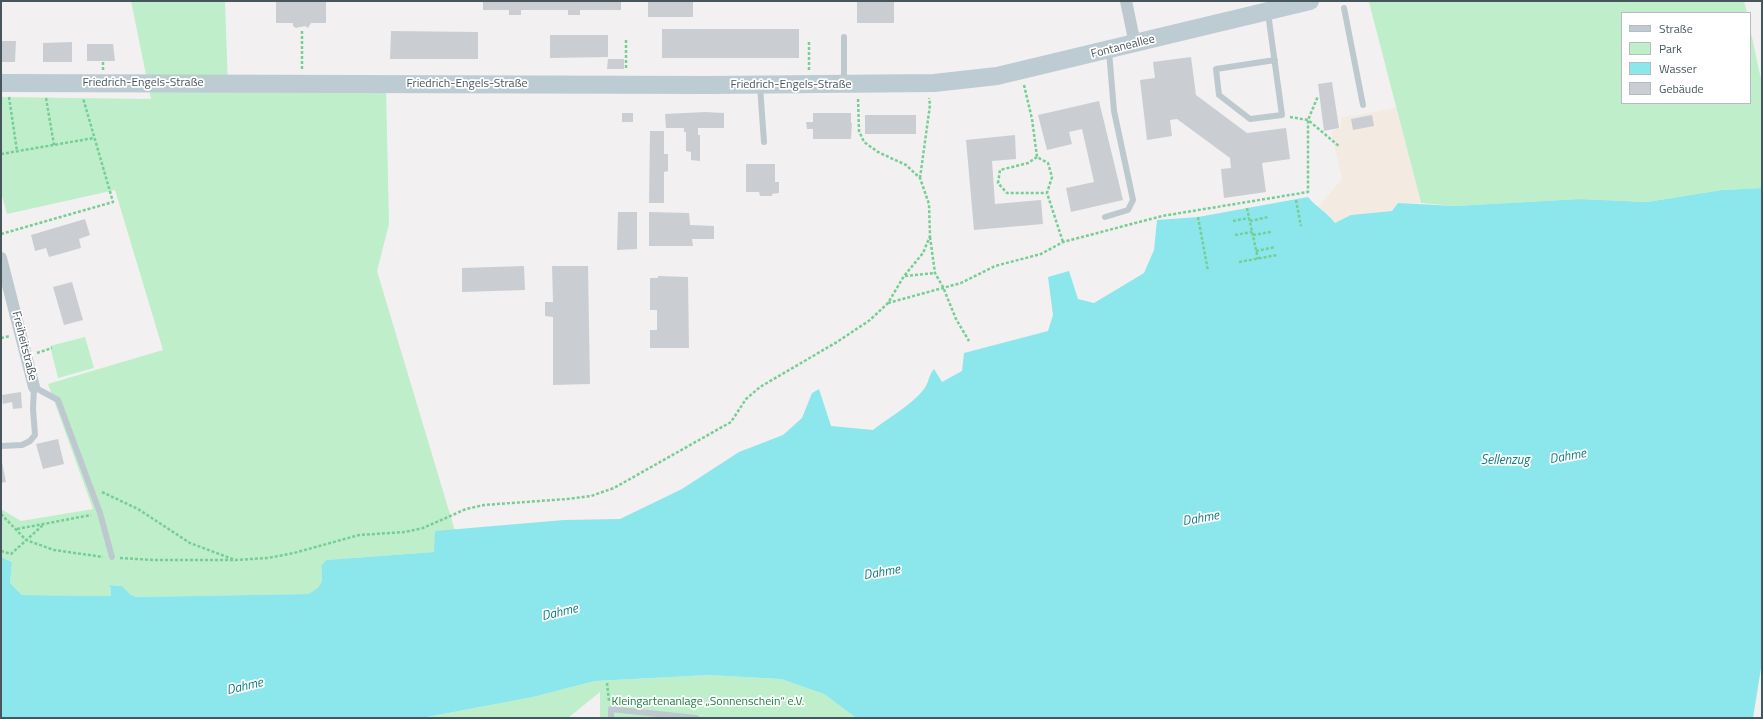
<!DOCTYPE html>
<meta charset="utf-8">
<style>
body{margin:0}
#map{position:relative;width:1763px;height:719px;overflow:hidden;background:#f2f0f0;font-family:"Titillium Web",sans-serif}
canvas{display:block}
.frame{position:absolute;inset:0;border:2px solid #47565d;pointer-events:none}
.legend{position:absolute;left:1621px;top:12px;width:130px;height:92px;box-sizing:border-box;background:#fff;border:1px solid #b5bbbe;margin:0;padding:5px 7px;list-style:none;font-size:12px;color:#47565d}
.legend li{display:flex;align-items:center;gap:8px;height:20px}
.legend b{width:20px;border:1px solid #b5bbbe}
</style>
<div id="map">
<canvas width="1763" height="719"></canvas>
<div class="frame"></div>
<ul class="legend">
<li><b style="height:5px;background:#bdcbd3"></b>Straße</li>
<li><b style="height:11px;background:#beefca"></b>Park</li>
<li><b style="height:11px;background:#8be7ec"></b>Wasser</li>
<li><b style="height:11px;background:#caced2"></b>Gebäude</li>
</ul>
</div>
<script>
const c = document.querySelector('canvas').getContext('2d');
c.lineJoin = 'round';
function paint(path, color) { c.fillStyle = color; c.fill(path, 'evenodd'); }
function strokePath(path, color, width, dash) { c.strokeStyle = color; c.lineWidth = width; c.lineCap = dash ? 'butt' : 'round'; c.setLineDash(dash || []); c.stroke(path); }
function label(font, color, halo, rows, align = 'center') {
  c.font = font + ' "Titillium Web",sans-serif'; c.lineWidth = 3.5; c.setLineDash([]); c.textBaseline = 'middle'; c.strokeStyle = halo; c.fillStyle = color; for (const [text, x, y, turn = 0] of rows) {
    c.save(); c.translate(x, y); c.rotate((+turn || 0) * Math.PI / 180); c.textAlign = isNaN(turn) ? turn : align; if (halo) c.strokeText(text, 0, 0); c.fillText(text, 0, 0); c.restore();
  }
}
const green = new Path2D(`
 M131,1H225L228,88L386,89L389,224L377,271L455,531H435V552L326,560L321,566C323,582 323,586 308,594L136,597L131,595L122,586L110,585L111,596L22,595L10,583L12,562L1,557V509L21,521L93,509L48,384L163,350L115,190L7,214L1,192V97L151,99Z
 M1374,1H1744L1747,13H1622V103H1750V28L1762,84V188L1722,190L1647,202L1580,199L1455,206L1421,203L1369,2Z
 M85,337L94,368L58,378L50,346Z
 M709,675L781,679L824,694L856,718H600V692L568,718H422L533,697L595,681Z`);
const sand = new Path2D(`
 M1396,108L1421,203H1398L1392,211L1351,215L1335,223L1327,212L1317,208L1342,179L1331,131L1341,128V118Z`);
const water = new Path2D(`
 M1762,188V662L1753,718H856L824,694L781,679L709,675L595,681L533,697L422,718H1V557L12,562L10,583L22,595L111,596L110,585L122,586L131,595L136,597L308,594C323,586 323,582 321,566L326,560L434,552L435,531L564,520L620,519L682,489L739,452L783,435L802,418L812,393L819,389L831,426L873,430C888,418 913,404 924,389C929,383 928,376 934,369L942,382L962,371L964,353L1048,331L1053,315L1048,277L1069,271L1078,299L1094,303L1144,273L1154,250L1157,220L1198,217L1308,197C1316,207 1327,212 1335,223L1351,215L1392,211L1398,203L1455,206L1580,199L1647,202L1722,190Z`);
const building = new Path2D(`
 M276,1H326V23H311L308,28L305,26L296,28L293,26V23H276Z
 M483,1H621V10H580V15H568V10H521V15H509V10H483Z
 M648,1H693V17H648Z
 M857,1H894V23H857Z
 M662,29H799V58H662Z
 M391,31L478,32V59H390Z
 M550,35H608V57L550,58Z
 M1,41H16L15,62H1Z
 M72,42V62H43V43Z
 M87,44H113L115,61H87Z
 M1191,57L1196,95L1247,133L1286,128L1290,159L1262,163L1266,192L1224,198L1221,169L1231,168L1230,158L1177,119L1170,120L1172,136L1147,140L1140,80L1155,78L1153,62Z
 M608,59H624V69H607Z
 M1332,82L1339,128L1324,131L1318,84Z
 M1099,101L1123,200L1071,212L1066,188L1094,182L1082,129L1069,132L1072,144L1047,150L1038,115Z
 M705,112L724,113V128H698V135H700V161L691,160V152L686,151V132H684V128H666L665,114Z
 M622,113H633V122H622Z
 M813,113H851V123H852L851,139H813V129H807L806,122H813Z
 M865,115H916V134H865Z
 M1372,115L1374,126L1353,130L1351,119Z
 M650,131H664V154H668V171L664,172V203H649Z
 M1015,135L1016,159L992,161L995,204L1041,200L1043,224L974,230L966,140Z
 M746,164H775V182H779V193L772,194V196H760L759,192H746Z
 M618,212H637V249L617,250Z
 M649,212L689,213L690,225L714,226V239H692L693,246H649Z
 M85,219L90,235L79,239L81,248L49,257L46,248L35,251L31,235Z
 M524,266L525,290L462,292V268Z
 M552,266H588L590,384L553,385V317L545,316V302H553Z
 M658,276L688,277L689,348H650V330H657V310H650V278H658Z
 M72,282L83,320L64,325L53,287Z
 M21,392L22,408L13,409L12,402L3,404L2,395Z
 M58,439L64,464L43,469L36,444Z
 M2,462L6,482L1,483V463Z`);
const path = new Path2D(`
 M626,40V70
 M302,69V30
 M103,70V62
 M809,70V40
 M1024,85L1032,119L1037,157L1048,163L1052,177L1047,193L1063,242
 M9,97L17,151
 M46,98L54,145
 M1290,117L1308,120L1340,147
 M1,154L94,138
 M1037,157L1028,163L1000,170L998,183L1007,193H1047
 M920,178L930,105L929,98
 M1296,200L1301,226
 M1247,208L1258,259
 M1198,217L1208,271
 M1233,221L1249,218
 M1250,221L1268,217
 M1,234L113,202L83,98
 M1235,235L1252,232
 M1253,235L1271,232
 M930,237L935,273L943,287L956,319L969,341
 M1256,251L1275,247
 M1239,262L1277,255
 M905,276L935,273
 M888,303L961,283L995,266L1041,254L1063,242L1162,216L1308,192V120L1318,96
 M1,338L10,336
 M37,353L52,348
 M102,492L138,509L190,543L235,560L268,558L294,553L359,535L405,532L423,528L466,509L484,505L567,499L591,496L614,488L731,422L746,399L760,387L837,342L870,320L888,303L904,276L923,253L930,236L929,204L920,178L906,165L878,152L864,142L859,131L858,98
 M1,514L26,540L54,550L103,557
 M17,529L91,515
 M1,551L11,554L43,525
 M120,558L154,560H233
 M607,683L609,701`);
const lane = new Path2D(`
 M1344,8L1363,105
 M1268,13L1282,115L1250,119L1219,95L1216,69L1275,60
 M844,37V83
 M760,86L764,142
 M1105,217L1128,210L1133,200L1114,111L1109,51
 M1,446L22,445L30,441L35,435L33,409L34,387L58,400L100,513L112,557
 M611,718V709L696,718`);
const street = new Path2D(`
 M1126,1L1135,44
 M1,258L34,387`);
const secondary = new Path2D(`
 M1,83L709,85L934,83L997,76L1310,1`);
const streetNames = [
 ["Fontaneallee",1123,47,-14],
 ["Friedrich-Engels-Straße",143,83],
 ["Friedrich-Engels-Straße",467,84],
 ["Friedrich-Engels-Straße",791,85],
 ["Freiheitstraße",24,346,76]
];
const parkNames = [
 ["Kleingartenanlage „Sonnenschein“ e.V.",708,702]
];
const waterNames = [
 ["Dahme",1568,457,-10],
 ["Sellenzug",1505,461],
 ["Dahme",1201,519,-10],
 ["Dahme",882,573,-10],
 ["Dahme",560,613,-13],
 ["Dahme",245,687,-13]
];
paint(green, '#beefca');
paint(sand, '#f3eae1');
paint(water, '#8be7ec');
paint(building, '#caced2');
strokePath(path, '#76ce95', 2.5, [3, 2]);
strokePath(lane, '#bdc9ce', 6);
strokePath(street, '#bdc9ce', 12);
strokePath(secondary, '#bdcbd3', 18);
label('12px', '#47565d', '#fff', streetNames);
label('12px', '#17803c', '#fff', parkNames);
label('italic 13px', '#0d7e85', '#fff', waterNames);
</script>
